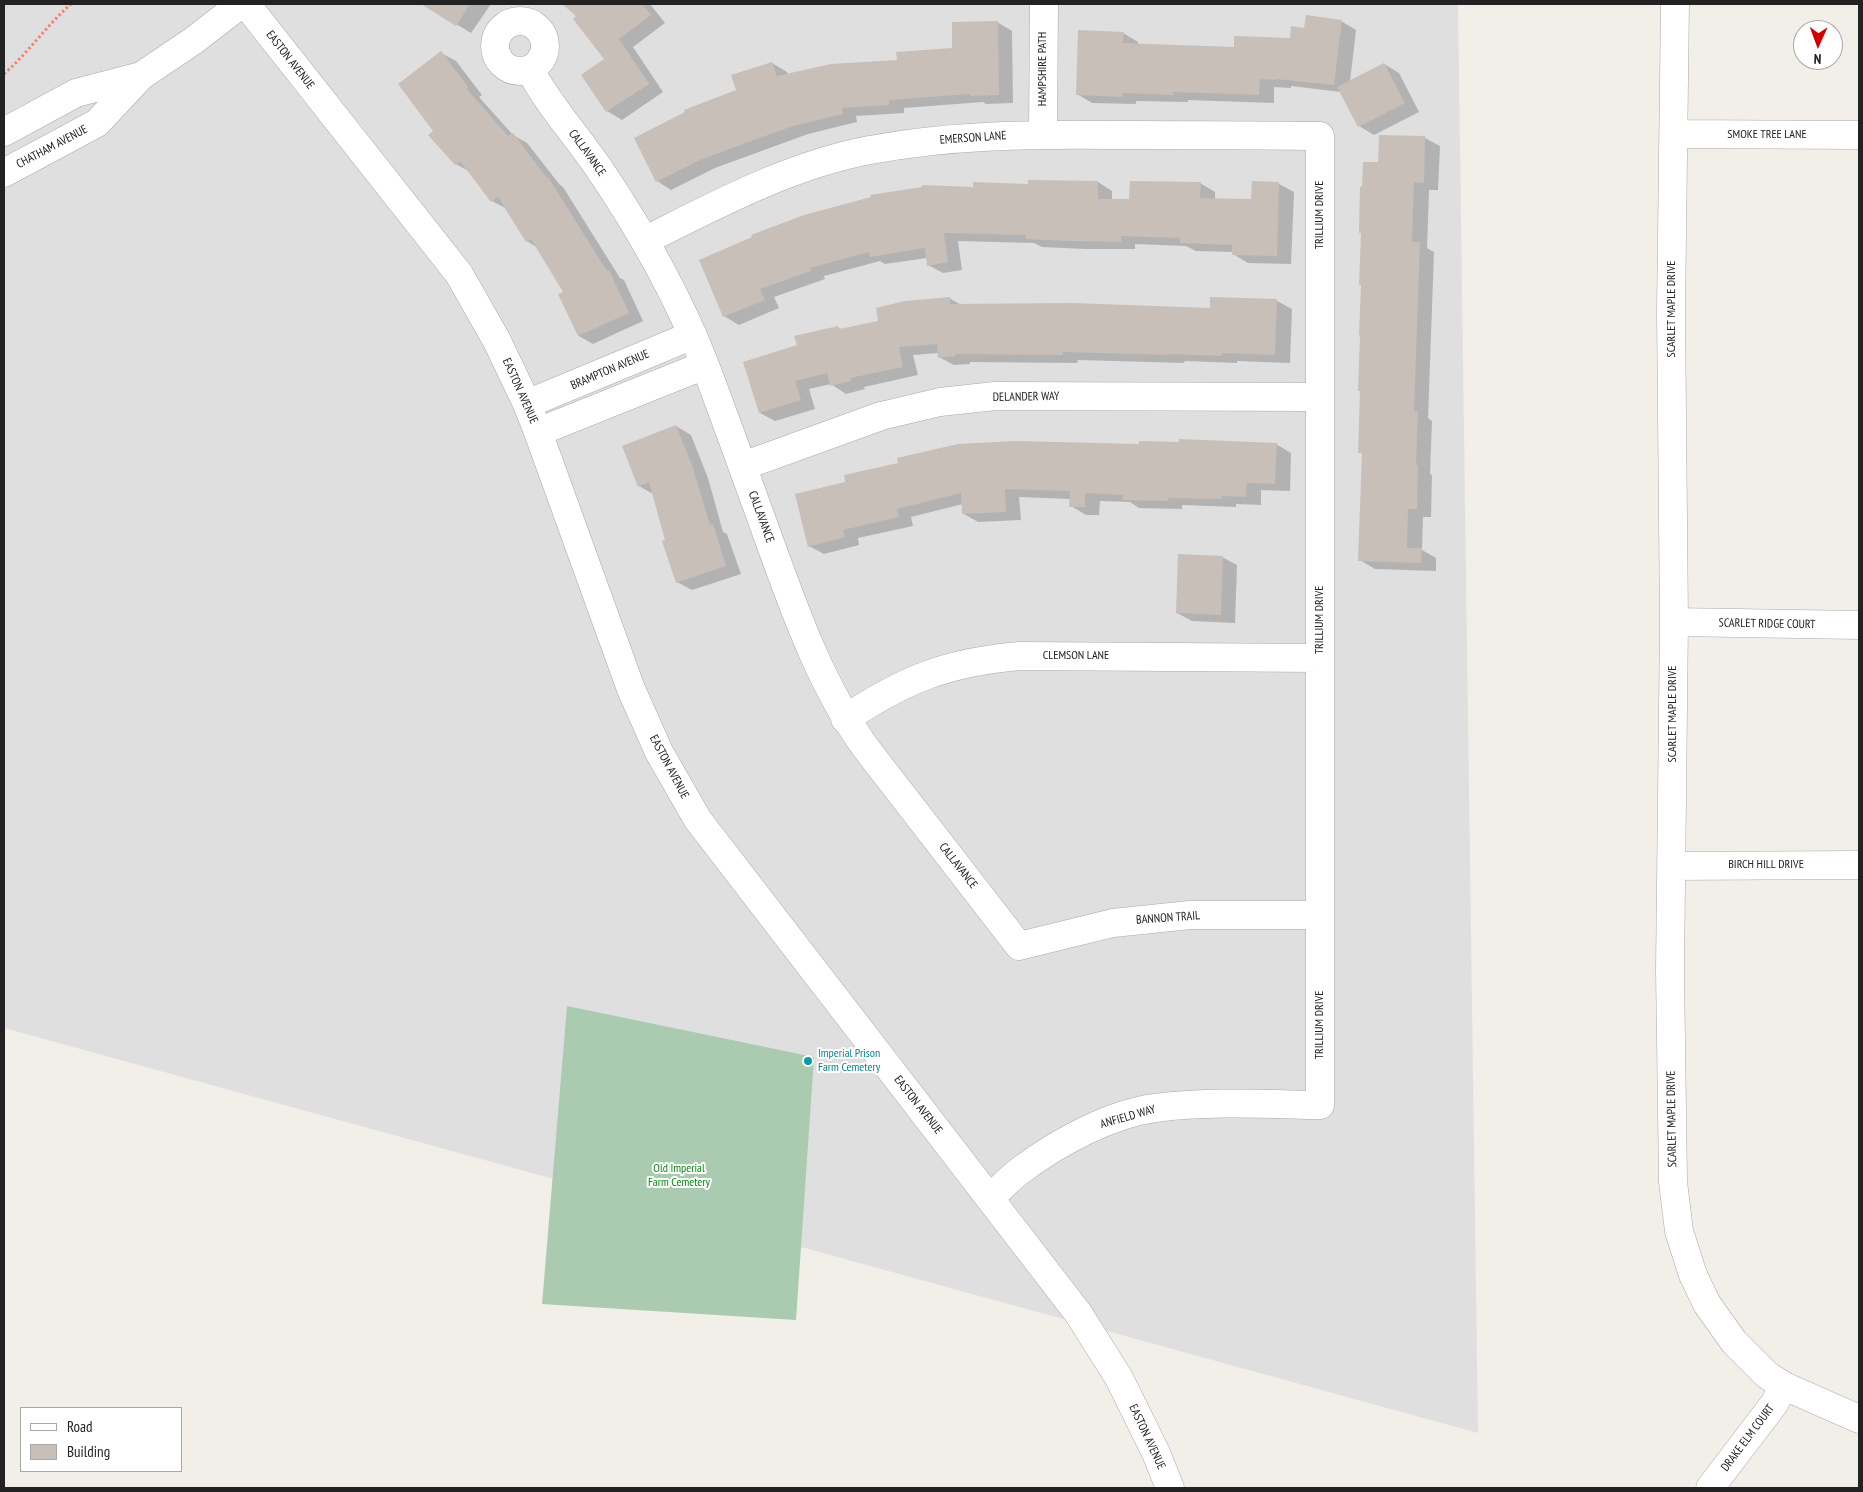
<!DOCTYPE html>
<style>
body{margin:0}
#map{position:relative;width:1863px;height:1492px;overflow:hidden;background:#f2efe9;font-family:"PT Sans Narrow",sans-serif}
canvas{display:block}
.frame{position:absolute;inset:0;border:5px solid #222;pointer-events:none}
.legend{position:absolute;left:20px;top:1407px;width:162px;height:65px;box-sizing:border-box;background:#fff;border:1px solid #a7a7a7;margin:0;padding:6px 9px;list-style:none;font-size:15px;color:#222}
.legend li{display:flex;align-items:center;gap:10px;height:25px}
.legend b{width:25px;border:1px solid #a7a7a7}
.north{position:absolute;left:1793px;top:20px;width:50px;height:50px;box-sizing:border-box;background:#fff;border:1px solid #a7a7a7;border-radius:50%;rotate:182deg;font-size:14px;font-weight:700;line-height:20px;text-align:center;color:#222}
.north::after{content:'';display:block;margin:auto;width:18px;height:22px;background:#d40000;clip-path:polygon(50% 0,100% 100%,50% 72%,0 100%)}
</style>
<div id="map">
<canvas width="1863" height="1492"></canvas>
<div class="frame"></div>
<ul class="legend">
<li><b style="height:6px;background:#fff"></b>Road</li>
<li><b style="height:14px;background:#c7bfb8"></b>Building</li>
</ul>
<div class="north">N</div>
</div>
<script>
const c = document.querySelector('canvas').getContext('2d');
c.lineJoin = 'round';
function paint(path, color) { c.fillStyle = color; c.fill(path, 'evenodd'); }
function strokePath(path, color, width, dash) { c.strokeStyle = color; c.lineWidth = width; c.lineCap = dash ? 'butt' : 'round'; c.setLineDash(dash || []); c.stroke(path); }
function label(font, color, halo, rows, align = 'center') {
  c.font = font + ' "PT Sans Narrow",sans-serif'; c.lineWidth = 4; c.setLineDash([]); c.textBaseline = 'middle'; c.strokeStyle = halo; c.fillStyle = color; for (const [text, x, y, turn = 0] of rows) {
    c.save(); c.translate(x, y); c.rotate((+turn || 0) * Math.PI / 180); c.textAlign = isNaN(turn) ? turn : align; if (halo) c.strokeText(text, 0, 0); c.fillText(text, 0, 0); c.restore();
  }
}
const residential = new Path2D(`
 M4,4H1458L1478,1433L4,1028Z`);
const cemetery = new Path2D(`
 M567,1006L814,1057L796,1320L542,1304Z`);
const shadow = new Path2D(`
 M423,4H491L471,33Z
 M564,4H650L665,23L633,47L663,92L622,120L607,111L583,75L606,60L578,16Z
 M1151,4H1188V5Z
 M1341,21L1356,30L1350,82L1384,64L1399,73L1419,112L1374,135L1359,126L1341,92L1291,86V88L1274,87V103L1188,100V102L1136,101V104L1092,103L1077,94L1123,33L1138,42V45L1235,48L1291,39L1305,29Z
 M997,22L1012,31L1013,103L986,104L983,102L904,108V113L856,116L857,122L808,134L715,168L671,190L657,181L737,90L772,63L787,72L788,75L898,61L954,49Z
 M441,53L456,61L482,95L479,97L513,135L527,143L560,185L563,187L620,278L624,280L643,321L593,344L579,336L565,293L538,248L527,241L507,209L492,201L472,173L456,164L430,135L435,131Z
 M1425,138L1440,146L1438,190H1429L1427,248L1434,252L1428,418L1432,421L1430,474L1432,475L1431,517H1423L1422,550L1436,558V571L1375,569L1360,560L1363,454L1359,452L1379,164Z
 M1098,182L1112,191V200L1130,201L1200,183L1215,192V199L1253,200L1279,184L1294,192L1291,264L1248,263L1233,254V252L1196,251L1186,246L1135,244V249H1085L1042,247L1034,243L958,241L962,270L943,273L928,265L927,258L885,264L880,261L824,276L825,279L774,297L779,308L739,325L724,316L700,260L974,188Z
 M949,298L961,305L1211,309V298L1277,301L1292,309L1290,363L1237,361V363L1185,361L1184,363L1078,360L1077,363L970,362V364L954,365L939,357V353L913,355L918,375L864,387L865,389L846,394L831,384L809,389L815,409L775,421L760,413L798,346L838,327L842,330L880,322Z
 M676,426L691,435L708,478L723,532L727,534L741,574L692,590L677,582L653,494L639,486Z
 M1276,444L1291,453L1290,491L1261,490V505L1236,504V507L1182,505V509L1139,508L1130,502L1100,501L1099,515H1086L1071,506V499L1019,497L1021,520L978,522L964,514L963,504L911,517L913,526L858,538L859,545L824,554L809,546L796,495L1141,445Z
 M1222,557L1237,565L1235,623L1192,621L1177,613Z`);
const building = new Path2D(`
 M421,4H470L456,26Z
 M562,4H642L651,15L619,39L649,84L606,112L581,75L604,59L573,19L576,16Z
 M1306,15L1342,20L1334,85L1276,79V80L1260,79L1259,95L1173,92V95L1122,93V97L1076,95L1078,30L1124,32L1123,43L1234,47V36L1290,38L1291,26L1304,28Z
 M998,21L999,95L970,96V94L889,100V105L842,108L843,114L793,126L754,140L700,160L656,182L634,138L685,112L684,110L736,90L731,75L772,62L777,76L831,64L897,60L896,52L952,48V22Z
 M441,51L468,87L466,88L508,136L513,133L547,178L548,177L607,271L609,270L629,313L578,336L558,294L563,292L531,239L526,242L498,197L491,202L460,161L455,165L428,135L433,131L398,84Z
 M1384,63L1405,103L1358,127L1337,87Z
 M1379,135L1425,136L1424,183L1414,182L1412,242H1420L1414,411H1418L1416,465H1418L1417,509H1408L1407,548H1422L1421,563L1358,561L1362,453H1358L1360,391H1358L1360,335H1359L1361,285H1359L1361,233H1359L1360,186L1362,187L1363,162H1378Z
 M1028,180L1098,181V199H1129L1130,181L1201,182L1200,198L1251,199L1252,181L1279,182L1277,256L1232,255V245L1180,243V238L1121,236V242L1069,241L1026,239V235L944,233L948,262L927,266L925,248L870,257L869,252L810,268L811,271L760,289L765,300L723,317L699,260L752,237L751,235L804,215L871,197L870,195L922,187V185L973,187V182L1028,184Z
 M950,297V304L1073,303L1210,308V297L1277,299L1275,355L1222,353V356L1170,354V355L1063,352V355L955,354L956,356L938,358L937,344L899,347L903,367L850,378L851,381L830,386L827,373L795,381L801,400L759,413L743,362L797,345L794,336L838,326L839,329L878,321L876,308L905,301Z
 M676,425L693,468L710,525L713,524L726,566L676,583L662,541L665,540L649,482L638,487L622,446Z
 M1179,439L1277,443L1275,484L1247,483L1246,497L1222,496V499L1168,498V501L1123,500V495L1085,493V507H1069L1070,491L1005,489L1006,512L962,514L961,493L897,509L899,517L843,530L845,537L808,547L795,494L845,482L844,475L898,463L897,458L958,444L1016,441L1139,444V441L1179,442Z
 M1178,554L1223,556L1221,615L1176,613Z`);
const path = new Path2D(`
 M4,74C28,53 47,25 71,4`);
const minor = new Path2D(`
 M246,4L459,274L497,341L527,404L538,432L631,689L659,752L698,820L1078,1313L1119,1378L1156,1453L1170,1488
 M1675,4L1671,312L1674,622L1670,970L1673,1182L1679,1231L1693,1275L1707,1304L1734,1342L1767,1375L1784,1386L1859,1419
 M495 46a25 25 0 1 1 50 0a25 25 0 1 1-50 0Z
 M530,70C549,106 578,137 600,170C642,232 678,296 705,365C728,426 750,487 772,548C797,617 822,686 865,747L1019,946L1113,923L1190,915H1320
 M4,132L76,93L141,76
 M1043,134L1044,4
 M1674,134L1859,135
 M4,173L97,123L141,76L193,41L241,4
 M646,240C718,204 790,165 870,150C951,135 1033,134 1115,135C1184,135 1252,135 1320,136V1105C1265,1104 1210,1101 1155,1108C1110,1114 1057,1143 1021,1170C1010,1178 1000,1189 990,1198
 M527,404L693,335
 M538,432L705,365
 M743,466L881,416L940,402L995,396L1320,397
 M1674,622L1859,625
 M845,719C905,679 948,662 1020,656L1320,658
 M1672,866L1859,865
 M1710,1488L1774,1404L1784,1386`);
const markers = [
 [808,1061,5,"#0f9aa8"]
];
const streetNames = [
 ["EASTON AVENUE",290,60,52],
 ["HAMPSHIRE PATH",1043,69,-90],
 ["SMOKE TREE LANE",1767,135],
 ["EMERSON LANE",973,138,-4],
 ["CHATHAM AVENUE",52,147,-28],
 ["CALLAVANCE",587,153,54],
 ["TRILLIUM DRIVE",1320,215,-90],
 ["SCARLET MAPLE DRIVE",1672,309,-90],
 ["BRAMPTON AVENUE",610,370,-23],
 ["EASTON AVENUE",520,391,66],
 ["DELANDER WAY",1026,397,-1],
 ["CALLAVANCE",761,517,70],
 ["TRILLIUM DRIVE",1320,620,-90],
 ["SCARLET RIDGE COURT",1767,624,1],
 ["CLEMSON LANE",1076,656],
 ["SCARLET MAPLE DRIVE",1673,714,-90],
 ["EASTON AVENUE",669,767,62],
 ["BIRCH HILL DRIVE",1766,865],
 ["CALLAVANCE",958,866,52],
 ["BANNON TRAIL",1168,918,-4],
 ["TRILLIUM DRIVE",1320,1025,-90],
 ["EASTON AVENUE",918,1105,52],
 ["ANFIELD WAY",1128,1117,-16],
 ["SCARLET MAPLE DRIVE",1672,1119,-91],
 ["EASTON AVENUE",1147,1437,65],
 ["DRAKE ELM COURT",1748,1438,-53]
];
const cultureNames = [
 ["Imperial Prison",818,1054],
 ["Farm Cemetery",818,1068]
];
const parkNames = [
 ["Old Imperial",679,1169],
 ["Farm Cemetery",679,1183]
];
paint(residential, '#e0dfdf');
paint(cemetery, '#aacbaf');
paint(shadow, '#0003');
paint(building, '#c7bfb8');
strokePath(minor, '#a9a9a9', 29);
strokePath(path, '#fa8072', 3, [2.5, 2.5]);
strokePath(minor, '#fff', 28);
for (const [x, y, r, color] of markers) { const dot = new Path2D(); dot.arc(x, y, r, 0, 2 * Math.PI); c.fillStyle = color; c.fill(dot); strokePath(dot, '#fff', 2); }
label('12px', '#222', '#fff', streetNames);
label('12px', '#0d838f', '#fff', cultureNames, 'left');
label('12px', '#0c8416', '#fff', parkNames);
</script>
